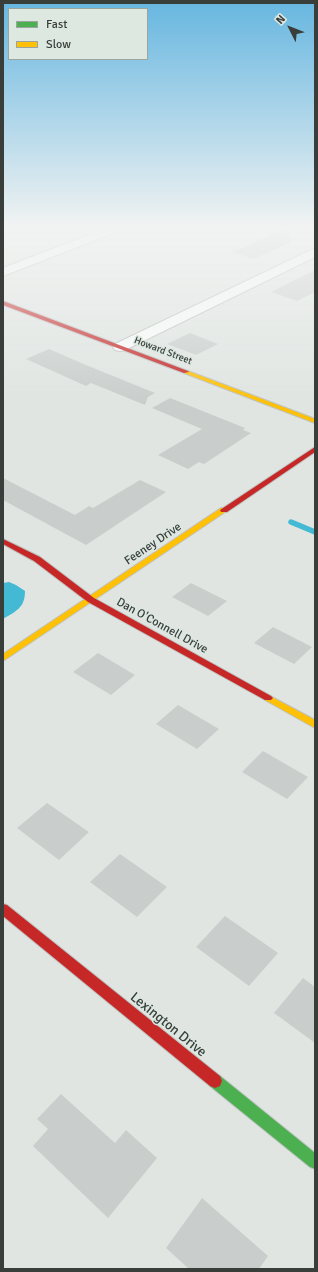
<!DOCTYPE html>
<style>
body{margin:0}
#map{position:relative;width:318px;height:1272px;overflow:hidden;background:#e0e5e2;font-family:Signika,sans-serif}
canvas{display:block}
.frame{position:absolute;inset:0;border:4px solid #393e3b;pointer-events:none}
.legend{position:absolute;left:8px;top:8px;width:140px;height:52px;box-sizing:border-box;background:#dde8e1;border:1px solid #9ba49f;margin:0;padding:5px 7px;list-style:none;font-size:12px;color:#393e3b}
.legend li{display:flex;align-items:center;gap:8px;height:20px}
.legend b{width:20px;border:1px solid #9ba49f}
.north{position:absolute;left:270px;top:8px;width:40px;height:40px;-webkit-text-stroke:3px #dde8e1;paint-order:stroke;rotate:312deg;font-size:11px;font-weight:700;line-height:16px;text-align:center;color:#393e3b}
.north::after{content:'';display:block;margin:auto;width:14px;height:18px;background:#393e3b;clip-path:polygon(50% 0,100% 100%,50% 72%,0 100%)}
</style>
<div id="map">
<canvas width="318" height="1272"></canvas>
<div class="frame"></div>
<ul class="legend">
<li><b style="height:5px;background:#4caf50"></b>Fast</li>
<li><b style="height:5px;background:#ffc107"></b>Slow</li>
</ul>
<div class="north">N</div>
</div>
<script>
const c = document.querySelector('canvas').getContext('2d');
c.lineJoin = 'round';
function paint(path, color) { c.fillStyle = color; c.fill(path, 'evenodd'); }
function strokePath(path, color, width, dash) { c.strokeStyle = color; c.lineWidth = width; c.lineCap = dash ? 'butt' : 'round'; c.setLineDash(dash || []); c.stroke(path); }
function label(font, color, halo, rows, align = 'center') {
  c.font = font + ' Signika,sans-serif'; c.lineWidth = 3; c.setLineDash([]); c.textBaseline = 'middle'; c.strokeStyle = halo; c.fillStyle = color; for (const [text, x, y, turn = 0] of rows) {
    c.save(); c.translate(x, y); c.rotate((+turn || 0) * Math.PI / 180); c.textAlign = isNaN(turn) ? turn : align; if (halo) c.strokeText(text, 0, 0); c.fillText(text, 0, 0); c.restore();
  }
}
const water = new Path2D(`
 M9,582L16,585L25,591C25,608 16,611 3,619V583Z`);
const stream = new Path2D(`
 M291,522L315,532`);
const building = new Path2D(`
 M286,229L291,242L254,259L232,252Z
 M315,270V292L297,301L271,292Z
 M190,333L218,344L196,355L167,344Z
 M49,349L86,365L155,393L148,397L145,405L91,383L86,386L26,359Z
 M170,398L245,428L243,430L251,433L204,464L199,462L188,469L158,455L202,429L152,408Z
 M3,478L75,515L89,506L93,508L140,480L166,492L86,545L3,500Z
 M191,583L227,601L208,616L172,597Z
 M273,627L312,647L294,664L254,643Z
 M98,653L135,675L111,695L73,672Z
 M178,705L219,729L197,749L156,724Z
 M263,751L308,777L287,799L242,772Z
 M47,803L89,832L59,860L17,828Z
 M120,854L167,887L137,917L90,882Z
 M225,916L278,953L249,986L196,947Z
 M303,978L315,987V1043L274,1013Z
 M61,1094L115,1143L126,1130L157,1158L108,1218L33,1146L48,1129L37,1119Z
 M202,1198L268,1256L259,1269H189L166,1248Z`);
const street = new Path2D(`
 M114,225H131L129,227L3,276V268Z
 M315,248V257L125,350L120,351L115,350L113,347L115,344Z`);
const fast = new Path2D(`
 M215,1074L220,1076L315,1153V1169L310,1167L210,1086L208,1081L210,1076Z`);
const slow = new Path2D(`
 M184,371H188L315,419V423L184,373Z
 M221,508H227L228,510L3,661V654Z
 M268,695L315,720V728L265,700L263,698L265,696Z`);
const jam = new Path2D(`
 M3,301L188,371L189,372L184,373L3,305Z
 M315,447V452L227,512H221L220,510Z
 M3,539L40,557L94,598L271,696L273,698L271,700H265L88,602L34,561L3,544Z
 M3,904L7,905L220,1076L222,1081L220,1086L215,1088L210,1086L3,916Z`);
const farStreetnames = [
 ["Howard Street",163,351,21]
];
const streetNames = [
 ["Feeney Drive",153,544,-34],
 ["Dan O'Connell Drive",162,626,29]
];
const nearStreetnames = [
 ["Lexington Drive",168,1025,39]
];
paint(water, '#43b9d3');
strokePath(stream, '#43b9d3', 5.5);
paint(building, '#c9cecc');
strokePath(street, '#bdc2bf', 2);
strokePath(fast, '#bdc2bf', 2);
strokePath(slow, '#bdc2bf', 2);
strokePath(jam, '#bdc2bf', 2);
paint(street, '#fafbfb');
paint(fast, '#4caf50');
paint(slow, '#ffc107');
paint(jam, '#c62828');
const sky = c.createLinearGradient(0, 0, 0, 403);
sky.addColorStop(0, '#66b6e0');
sky.addColorStop(0.56, '#f1f3f2');
sky.addColorStop(1, '#f1f3f200');
c.fillStyle = sky;
c.fillRect(0, 0, 318, 403);
label('10px', '#393e3b', '#dde8e1', farStreetnames);
label('12px', '#393e3b', '#dde8e1', streetNames);
label('14px', '#393e3b', '#dde8e1', nearStreetnames);
</script>
